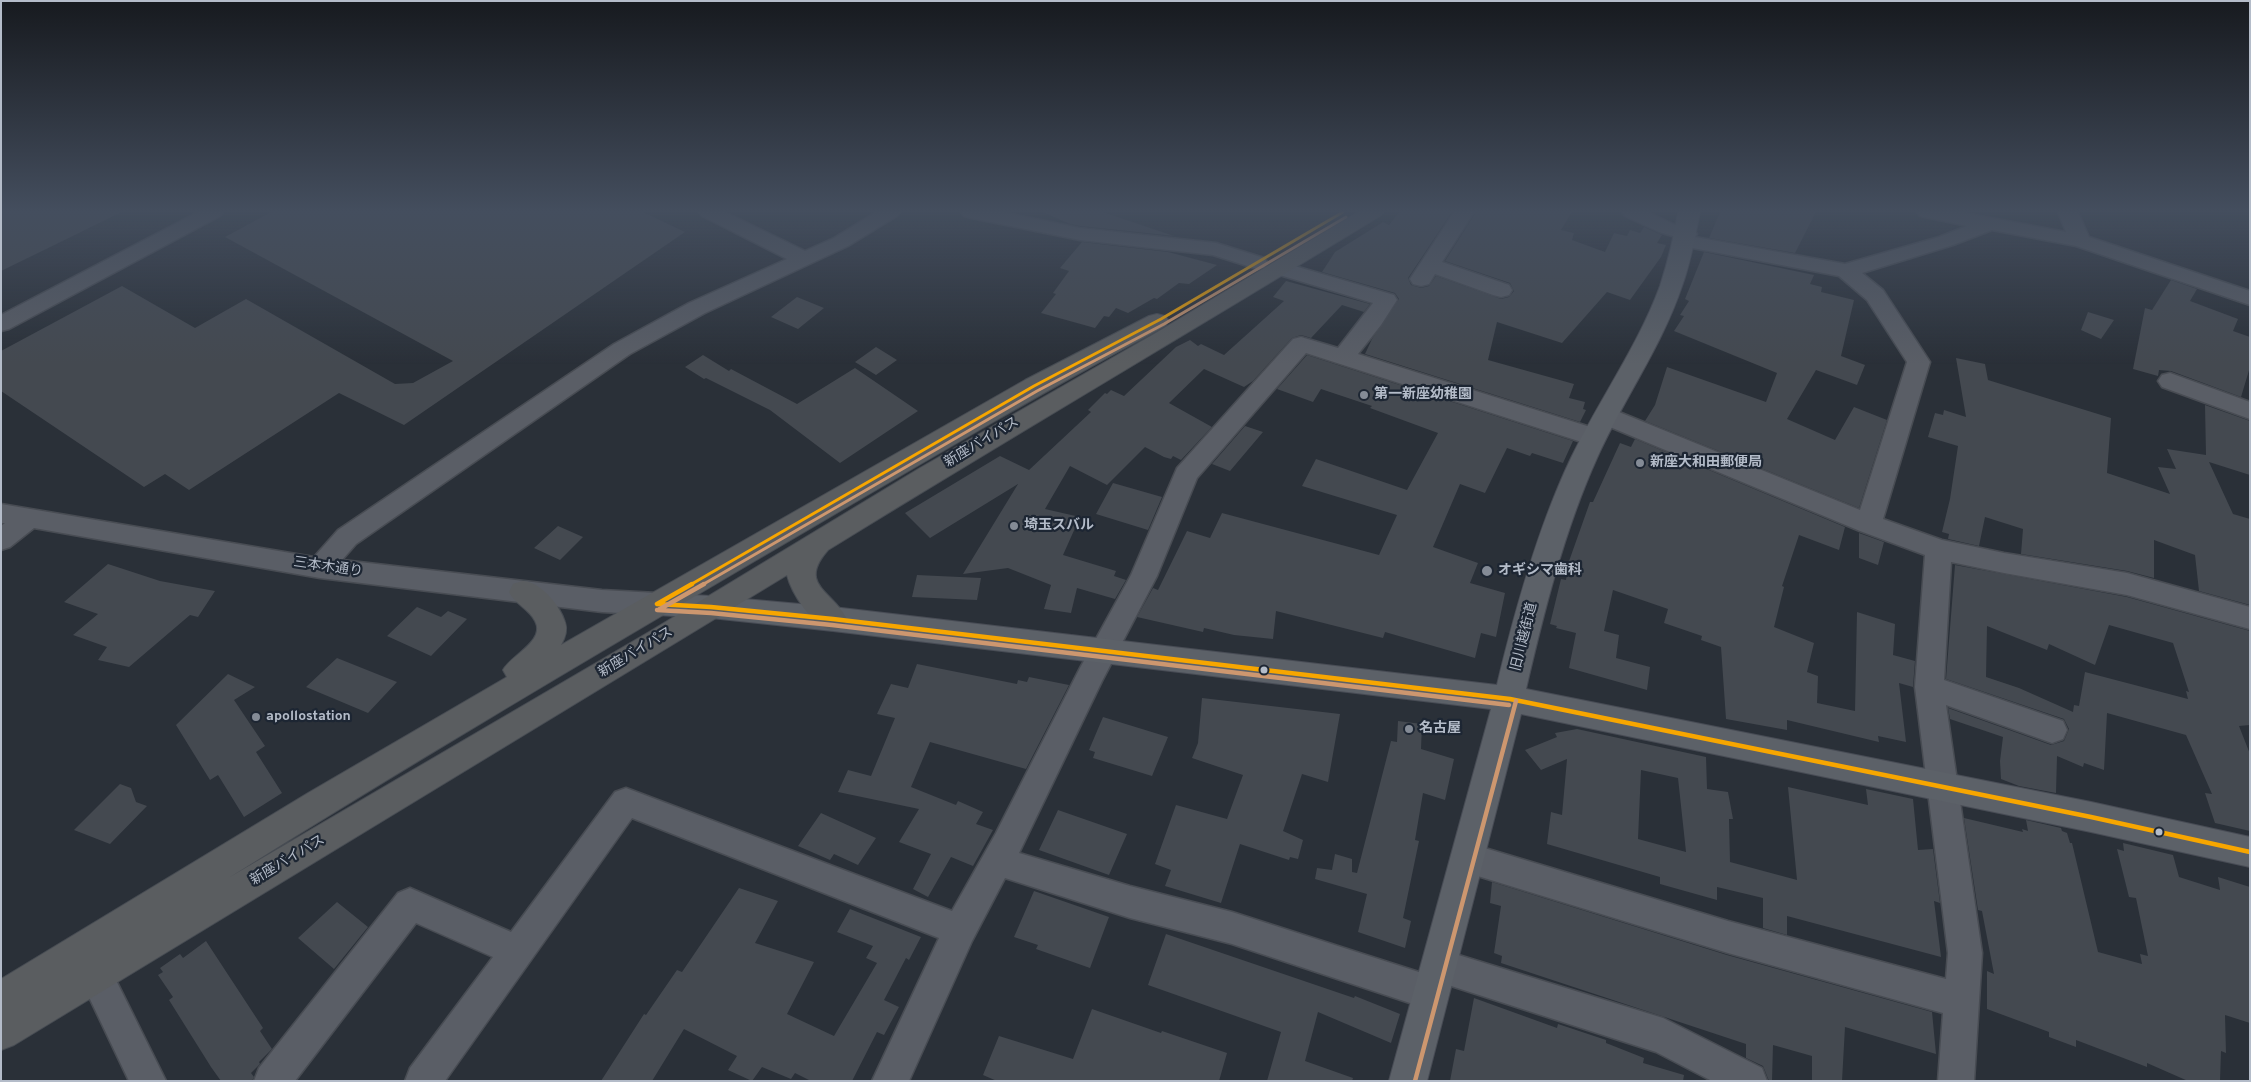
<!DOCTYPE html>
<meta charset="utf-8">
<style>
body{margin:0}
#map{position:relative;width:2251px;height:1082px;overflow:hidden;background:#2a3038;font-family:Overpass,sans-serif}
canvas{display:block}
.frame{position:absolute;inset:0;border:2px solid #b4bcc9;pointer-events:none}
</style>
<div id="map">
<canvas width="2251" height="1082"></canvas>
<div class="frame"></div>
</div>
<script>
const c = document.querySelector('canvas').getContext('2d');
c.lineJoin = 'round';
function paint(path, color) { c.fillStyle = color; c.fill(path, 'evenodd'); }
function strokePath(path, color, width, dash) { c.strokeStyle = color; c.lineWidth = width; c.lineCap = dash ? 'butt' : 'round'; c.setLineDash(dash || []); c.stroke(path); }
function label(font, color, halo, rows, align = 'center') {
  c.font = font + ' Overpass,"Noto Sans JP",sans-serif'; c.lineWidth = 4.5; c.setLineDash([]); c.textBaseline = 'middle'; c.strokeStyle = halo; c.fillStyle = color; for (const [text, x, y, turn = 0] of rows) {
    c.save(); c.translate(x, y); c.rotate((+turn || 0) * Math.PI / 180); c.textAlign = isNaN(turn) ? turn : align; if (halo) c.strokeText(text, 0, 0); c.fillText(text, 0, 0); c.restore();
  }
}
const building = new Path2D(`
 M1,212H122L1,271Z
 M271,212H643L685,232L404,425L339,393L189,490L165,474L144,487L1,391V351L122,286L195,328L246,299L395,384L413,383L453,361L225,237Z
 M1042,212H1103L1174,236L1080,226L1070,224Z
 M1399,212H1452L1408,278L1411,285L1421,288L1429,286L1436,276L1501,299L1509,297L1514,291L1510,283L1445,261L1476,212H1572L1561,230L1574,233L1572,240L1605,252L1614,233L1627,236L1630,230L1640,233L1644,227L1662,235L1657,243L1666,245L1661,257L1630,300L1607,292L1562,343L1497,322L1488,360L1574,384L1569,398L1585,402L1583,409L1586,410L1580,422L1365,354L1372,339L1399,299L1395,293L1322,272L1335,252L1383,222L1389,225Z
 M1720,212H1816L1795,253L1709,238Z
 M1082,242L1168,252L1217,265L1189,284L1179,283L1157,299L1154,298L1128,313L1116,308L1109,317L1104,316L1095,328L1041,313L1056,294L1053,293L1069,271L1060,268Z
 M1704,252L1814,275L1810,284L1822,287L1821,292L1854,300L1841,356L1865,365L1857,385L1816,370L1787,419L1835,440L1854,407L1887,420L1859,508L1645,421L1655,405L1667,367L1766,402L1777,373L1674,331L1684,316L1680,315L1689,301L1685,299Z
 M2171,280L2197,289L2190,301L2238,319L2233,331L2250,337V367L2241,397L2171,371L2159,370L2158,376L2133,369L2145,308L2152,310Z
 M1286,281L1370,304L1364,312L1342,305L1311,338L1301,335L1292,338L1253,381L1244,387L1204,369L1169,403L1212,427L1181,460L1173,456L1171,459L1164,457L1145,447L1107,485L1070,466L1045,509L1080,517L1063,555L1116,571L1114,576L1126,580L1115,599L1077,588L1071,613L1044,609L1051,585L1008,568L963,574L1018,484L930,538L905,513L1000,456L1029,470L1091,412L1088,410L1105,393L1107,394L1111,390L1124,396L1176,347L1190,340L1198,346L1201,344L1224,355L1284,301L1273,297Z
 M797,297L824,308L798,329L771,317Z
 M2088,312L2114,320L2101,339L2081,330Z
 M876,347L897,360L876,375L855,362Z
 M703,355L729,371L731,369L797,404L855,368L918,411L840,463L770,410L706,378L704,379L685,367Z
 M1307,355L1573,441L1563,463L1532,453L1530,456L1507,448L1485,493L1460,484L1433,547L1478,563L1470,583L1505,593L1496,637L1481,633L1475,658L1385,632L1383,638L1276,611L1273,639L1234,635L1204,628L1203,632L1137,617L1153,588L1158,590L1187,531L1210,538L1222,513L1379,555L1397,515L1302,486L1316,459L1407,490L1438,433L1370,408L1372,406L1321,389L1313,402L1277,389Z
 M1956,358L1985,364L1988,380L2111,418L2107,473L2170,494L2158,467L2176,469L2167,449L2206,455L2205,405L2250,421V475L2209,462L2233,514L2250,519V605L2199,591L2195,555L2154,540V578L2127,571L2021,554L2023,529L1985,517L1979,546L1948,539L1949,534L1942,532L1950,499L1958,446L1928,437L1935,413L1943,415L1944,410L1966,417Z
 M1245,426L1263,432L1230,471L1212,464Z
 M1635,439L1845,527L1839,550L1799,535L1782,586L1784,587L1774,627L1814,643L1807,672L1818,676L1817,703L1855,711L1857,612L1895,624L1893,655L1915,661L1913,687L1899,683L1906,742L1878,736L1879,742L1787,720V730L1726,719L1721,647L1701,640L1702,636L1664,623L1668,609L1613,590L1604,631L1619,635L1616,658L1650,667L1647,690L1569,668L1576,633L1556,628L1557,626L1550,624L1561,579L1566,580L1568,564L1590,502H1593L1620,443L1631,447Z
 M1113,483L1162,497L1148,530L1096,514Z
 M558,526L583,537L560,560L534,548Z
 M1859,533L1884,542L1878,565L1859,558Z
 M108,564L160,581L215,591L198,617L190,615L129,667L98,660L107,647L73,635L98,614L64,602Z
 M1955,565L2127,597L2250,631V725L2239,726L2250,754V831L2215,823L2205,793L2212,794L2186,735L2107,713L2104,770L2084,763L2083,767L2057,756L2056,793L2019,786L2001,779L2000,761L2003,737L1950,719L1948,708L2051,745L2064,741L2069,729L2064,719L1946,679ZM2109,625L2173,643L2189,692L2186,691L2188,699L2085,672L2079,706L2074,705L2073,712L2019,688L1986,677L1987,626L2047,650L2049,644L2095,665Z
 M917,575L981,578L977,600L912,597Z
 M417,607L441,617L448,611L467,619L431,656L387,636Z
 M337,658L397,682L368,713L306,687Z
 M917,664L1017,684L1018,680L1027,682L1029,677L1069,685L1026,769L930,742L911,787L956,805L958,801L983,812L976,824L993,830L973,866L951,857L928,897L913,889L931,854L899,842L919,809L838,792L848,770L871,776L895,718L877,714L891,684L908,688Z
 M228,674L255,687L234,700L265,746L256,752L282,793L244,817L218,775L210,780L176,725Z
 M1202,698L1340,714L1328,782L1302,774L1283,831L1303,840L1298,859L1290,857L1289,860L1240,844L1221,903L1165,886L1171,870L1155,864L1176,805L1227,819L1243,775L1192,758L1198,743Z
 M1103,717L1168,737L1152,776L1093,758L1095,752L1089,750Z
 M1398,721L1422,724L1421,749L1454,759L1445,800L1423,793L1415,840L1419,841L1403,918L1411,921L1405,948L1358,932L1367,894L1315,879L1317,868L1332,870L1335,854L1352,859V872L1357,873L1391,741L1397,742Z
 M1577,729L1706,757L1707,789L1728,792L1733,819H1729L1730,862L1797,880L1788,787L1868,805L1866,789L1913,799L1918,850L1933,849L1940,903L1934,901L1941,957L1787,916V935L1763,928V898L1717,887V900L1660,884V877L1547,844L1551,812L1562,815L1567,759L1541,770L1525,750L1557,737L1555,733ZM1641,770L1678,778L1686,852L1638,839Z
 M120,784L131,788L136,802L147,806L110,844L74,830Z
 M1058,810L1127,834L1109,875L1039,850Z
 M821,813L876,838L858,865L834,854L830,860L798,846Z
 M1964,818L2023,832L2022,829L2028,831L2026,820L2061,828L2062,831L2067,833L2070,843H2072L2098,952L2142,964L2140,954L2148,956L2136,898L2129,897L2117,849L2124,851L2123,843L2173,855L2179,877L2220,890L2218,877L2250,887V1023L2225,1015L2226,1053L2221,1051L2220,1081H2188L2147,1063V1067L2076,1040V1047L2049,1037V1032L1987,1009V971L1994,974L1982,911L1978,910Z
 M1492,882L1727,955L1932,1012L1936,1054L1845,1027L1842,1081H1812V1056L1773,1045L1772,1081H1769L1763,1066L1746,1058V1044L1501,963L1502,956L1494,953L1501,906L1490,903Z
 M739,888L778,901L755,943L814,962L787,1014L834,1036L877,963L866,958L873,946L837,932L850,909L921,937L909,960L906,958L884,1000L899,1007L884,1035L877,1032L852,1081H811L795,1073L791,1079L762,1067L752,1081L728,1070L737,1056L684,1029L652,1081H601L644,1014L646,1015L677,970L682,972Z
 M1034,891L1109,917L1090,968L1036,949L1038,945L1014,937Z
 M337,902L368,927L334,969L298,938Z
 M1166,934L1354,998L1355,996L1400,1014L1391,1043L1318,1012L1305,1061L1353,1078L1352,1081H1267L1281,1032L1148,985Z
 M206,941L263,1028L260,1031L272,1049L259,1062L260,1064L251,1073L254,1077L252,1081H221L211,1067L169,1000L173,997L158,975L163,972L160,968L180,954L183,958Z
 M1474,998L1557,1028L1558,1024L1606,1040V1043L1644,1058L1643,1063L1684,1075L1683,1081H1450L1456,1049L1464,1051Z
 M1092,1009L1161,1033L1162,1031L1227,1053L1219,1081H997L983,1075L999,1036L1073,1059Z`);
const minor = new Path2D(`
 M198,212H223L220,216L9,329L1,331V315Z
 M699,212H725L805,251L834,238L876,212H900L897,216L848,246L705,313L630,354L356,544L342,560L602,590L657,593L667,596L671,604L667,612L657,615L602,612L320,578L34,528L10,547L1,550V526L5,523H1V504L314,557L338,530L614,344L689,303L787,259L702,216Z
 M961,212H1002L1080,228L1216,243L1264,258L1268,263L1264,268L1257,269L1213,255L1080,240L971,218L964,216Z
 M1454,212H1474L1442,262L1509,285L1512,290L1509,295L1501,297L1493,295L1435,274L1429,284L1421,286L1413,284L1410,279Z
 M1622,212H1648L1673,224L1694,230L1697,234L1695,237L1845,264L1939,237L1967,226L1920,216L1917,212H1960L2066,232L2058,212H2078L2089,237L2250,291V305L2076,246L1992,230L1953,245L1862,273L1883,290L1930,362L1883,519L1942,540L2004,553L2127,573L2250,607V629L2127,595L2004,573L1951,562L1944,680L2063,721L2067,730L2063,739L2052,743L1946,705L1982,953L1974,1081H1938L1943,1013L1728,953L1468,873L1457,868L1452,858L1457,848L1468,843L1728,921L1946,979L1948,953L1915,687L1925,555L1860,531L1598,422L1594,416L1598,410L1606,408L1614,410L1860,510L1907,362L1867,300L1839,276L1677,245L1674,241L1676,237L1659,232L1625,216Z
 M1281,262L1394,295L1397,300L1381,325L1358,354L1603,431L1606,437L1603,443L1594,446L1306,353L1197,478L1157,576L1102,681L1019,853L1130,886L1232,912L1425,974L1422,966L1427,954L1439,949L1663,1018L1762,1068L1767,1081H1712L1656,1052L1445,984L1448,993L1443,1005L1431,1010L1232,944L1130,918L1005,878L972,941L909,1081H872L939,938L632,818L445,1081H405L410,1068L493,957L416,923L295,1081H254L259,1068L398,893L410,888L511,932L615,792L626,788L952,911L996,833L1080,668L1131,575L1177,468L1293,339L1301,337L1338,348L1373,303L1273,273L1270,268L1273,263Z
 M2170,373L2250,402V419L2162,387L2158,381L2162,375Z
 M96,959L108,964L166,1081H129L79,976L84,964Z`);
const major = new Path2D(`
 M1678,212H1700C1695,237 1691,261 1682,286C1662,346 1623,400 1597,458C1564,531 1544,612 1526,689L2091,802L2250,837V867L2091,832L1521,714L1427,1081H1389L1491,709L833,631L711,618L657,615L647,612L643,604L647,596L657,593L711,596L833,607L1497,685C1515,610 1538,527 1571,458C1599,400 1638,346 1660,286C1668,261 1674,237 1678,212Z`);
const highway = new Path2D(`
 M1358,212H1384L1380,216C1197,328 1011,437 828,550C797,585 833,591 847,619L843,627C840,628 835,631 832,630C813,628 791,592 787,575L14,1045L1,1050V979L308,793L507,677L503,670C511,655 546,641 535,621C529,609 515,604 509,592L513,584C516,583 521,581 524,581C542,583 560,606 565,622C568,630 565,638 561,645L1025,380L1149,316L1157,314L1165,316L1169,321L1165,326C1026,401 890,482 753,562C578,665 402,769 230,877L649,632L920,468L1154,334Z`);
const bus1Far1 = new Path2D(`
 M690,585L1034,386L1161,319L1343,212`);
const bus1 = new Path2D(`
 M657,604L711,607L833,619L1510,699L2091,817L2250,852
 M657,604L692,584`);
const bus2Far1 = new Path2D(`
 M702,585L1037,391L1164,324L1346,217`);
const bus2 = new Path2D(`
 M660,609L704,584
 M657,610L711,613L832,625L1509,705
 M1415,1081L1516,701`);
const markers = [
 [1364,395,5,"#848b96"],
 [1640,463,5,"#848b96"],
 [1014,526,5,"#848b96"],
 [1487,571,6,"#848b96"],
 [1264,670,4.5,"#b4bcc9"],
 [256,717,5,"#848b96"],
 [1409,729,5,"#848b96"],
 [2159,832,4.5,"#b4bcc9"]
];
const poiNames = [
 ["第一新座幼稚園",1374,395],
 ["新座大和田郵便局",1650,463],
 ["埼玉スバル",1024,526],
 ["オギシマ歯科",1498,571],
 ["apollostation",266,717],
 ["名古屋",1419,729]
];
const streetNames = [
 ["新座バイパス",982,443,-31],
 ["三本木通り",328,568,8],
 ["旧川越街道",1525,637,-76],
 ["新座バイパス",636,653,-31],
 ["新座バイパス",288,861,-31]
];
paint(building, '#444950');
strokePath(minor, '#484c53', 3);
strokePath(major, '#484c55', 2);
strokePath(highway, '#474c53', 2);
paint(minor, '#5a5e66');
paint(major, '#5c6168');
paint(highway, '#5a5d60');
strokePath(bus1Far1, '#f7a600', 3);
strokePath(bus1, '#f7a600', 4.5);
strokePath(bus2Far1, '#cd976f', 3);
strokePath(bus2, '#cd976f', 4.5);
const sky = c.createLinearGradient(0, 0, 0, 364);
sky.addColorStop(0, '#171a1f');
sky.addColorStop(0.58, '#444e5e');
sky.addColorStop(1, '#444e5e00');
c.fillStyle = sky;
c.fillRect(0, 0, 2251, 364);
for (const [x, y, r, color] of markers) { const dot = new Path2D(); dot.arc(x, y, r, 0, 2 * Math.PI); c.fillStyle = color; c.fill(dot); strokePath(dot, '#1d2633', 2); }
label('bold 14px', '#b4bcc9', '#1d2633', poiNames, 'left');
label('14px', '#b4bcc9', '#1d2633', streetNames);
</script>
